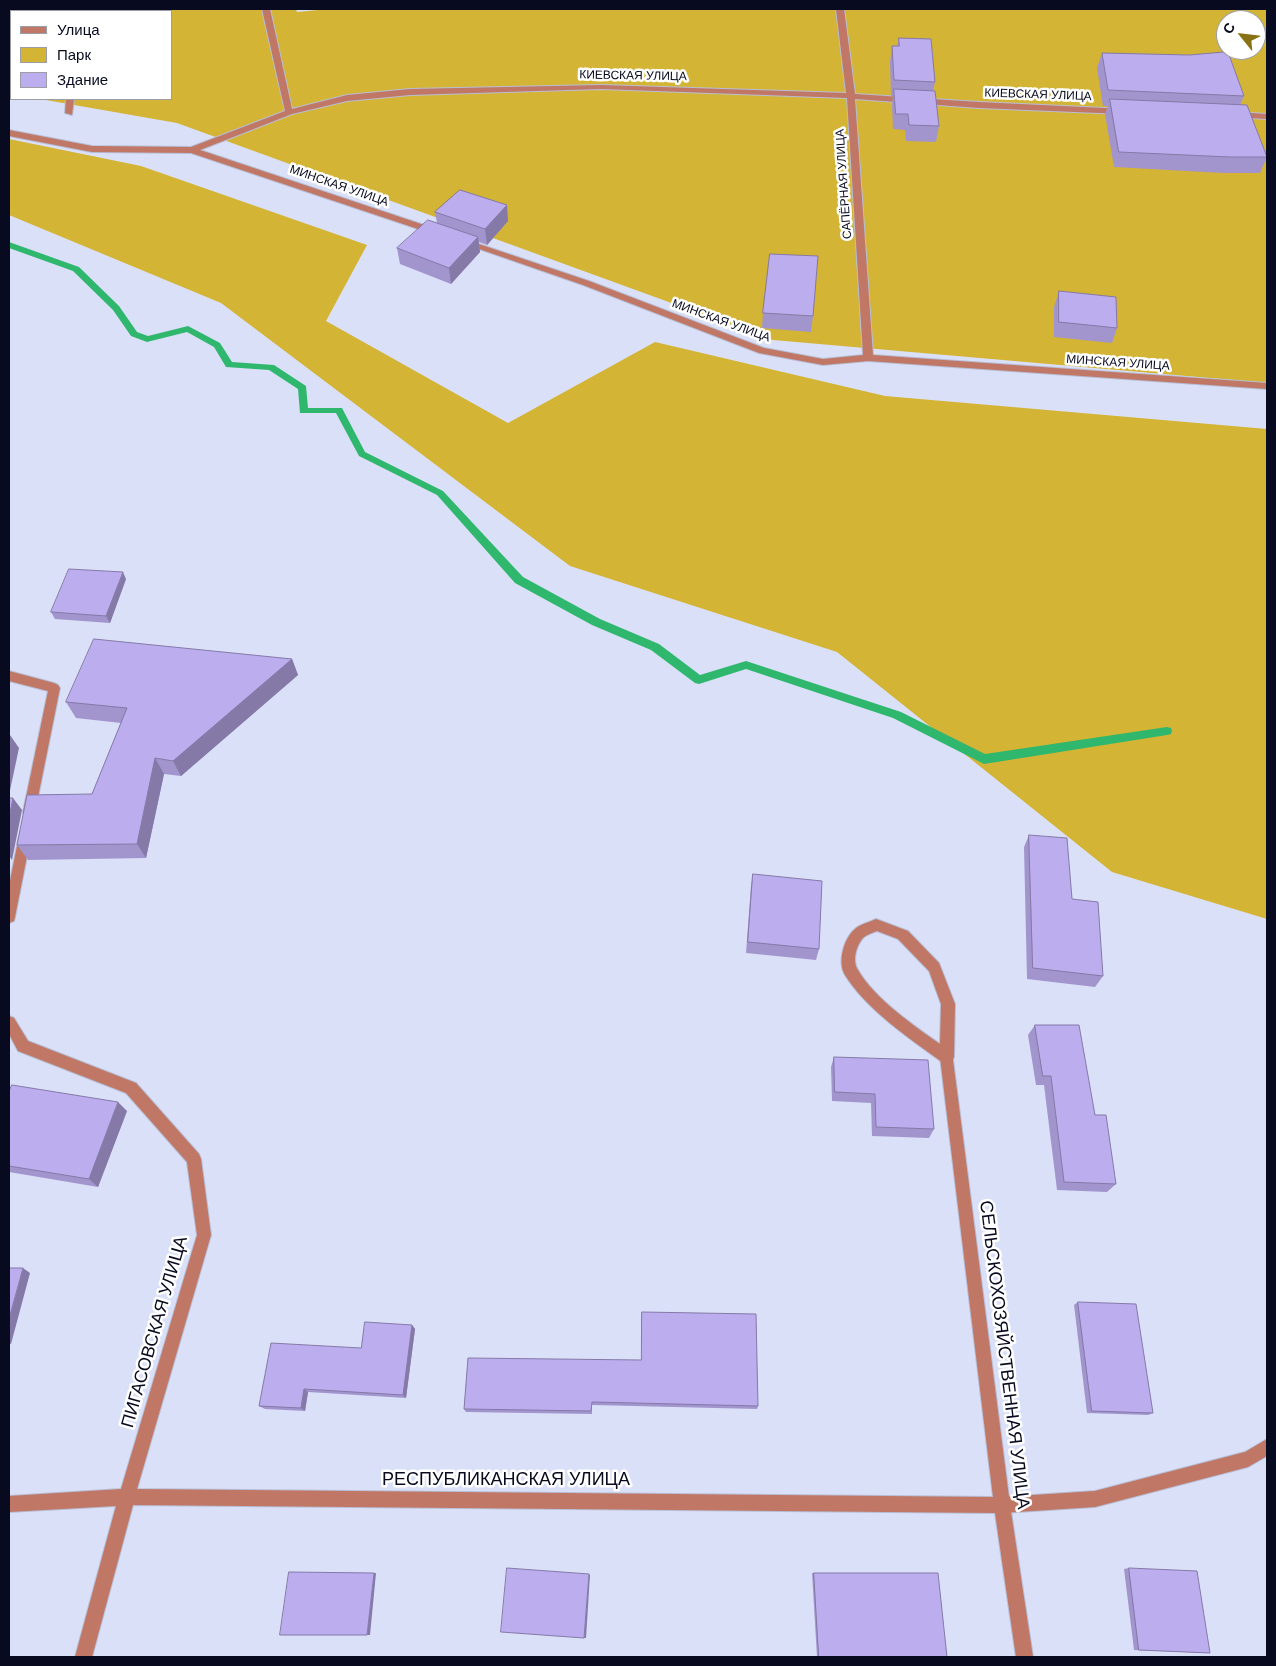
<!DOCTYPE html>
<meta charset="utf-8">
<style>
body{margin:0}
#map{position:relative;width:1276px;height:1666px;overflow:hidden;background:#dae0f8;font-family:Arial,sans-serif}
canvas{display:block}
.frame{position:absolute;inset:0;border:10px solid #080b1f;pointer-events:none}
.legend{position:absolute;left:10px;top:10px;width:162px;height:90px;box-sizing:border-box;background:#fff;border:1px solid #9c9da5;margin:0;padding:6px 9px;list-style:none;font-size:15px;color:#080b1f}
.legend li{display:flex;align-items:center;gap:10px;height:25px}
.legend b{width:25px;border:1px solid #9c9da5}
.north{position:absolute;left:1216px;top:10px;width:50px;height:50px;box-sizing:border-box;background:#fff;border:1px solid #9c9da5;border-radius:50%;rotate:299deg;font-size:14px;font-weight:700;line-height:20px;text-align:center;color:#080b1f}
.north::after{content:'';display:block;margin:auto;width:18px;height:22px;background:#887213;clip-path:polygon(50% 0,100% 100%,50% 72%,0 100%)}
</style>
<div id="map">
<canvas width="1276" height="1666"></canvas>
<div class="frame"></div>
<ul class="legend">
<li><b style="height:6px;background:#c07765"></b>Улица</li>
<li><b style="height:14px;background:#d4b434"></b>Парк</li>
<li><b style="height:14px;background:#bcadef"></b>Здание</li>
</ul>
<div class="north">С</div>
</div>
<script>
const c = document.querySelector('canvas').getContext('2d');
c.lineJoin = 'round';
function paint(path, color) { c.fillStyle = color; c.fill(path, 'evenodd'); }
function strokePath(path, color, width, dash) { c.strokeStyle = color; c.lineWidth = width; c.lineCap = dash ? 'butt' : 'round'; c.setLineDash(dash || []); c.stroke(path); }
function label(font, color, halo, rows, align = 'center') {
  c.font = font + ' Arial,sans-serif'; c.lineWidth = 5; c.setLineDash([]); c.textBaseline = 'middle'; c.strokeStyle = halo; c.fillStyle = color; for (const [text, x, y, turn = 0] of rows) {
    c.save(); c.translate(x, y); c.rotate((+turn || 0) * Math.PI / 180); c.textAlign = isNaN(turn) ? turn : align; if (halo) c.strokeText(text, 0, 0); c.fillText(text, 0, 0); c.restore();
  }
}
const green = new Path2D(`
 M9,9H296L297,12L328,9H1267V383L773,340L177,123L40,99H171V11H11V94L9,93ZM1226,20H1256V50H1226Z
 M9,139L141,166L367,245L326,321L508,423L655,342L885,396L1267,429V919L1112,872L837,652L570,566L221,303L9,215Z`);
const stream = new Path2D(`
 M9,242L79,267L119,306L137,332L148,336L188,326L220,343L232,362L274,365L306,386L308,408H342L365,452L443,491L523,577L600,619L659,644L700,675L746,661L901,712L985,754L1167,727L1171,728L1172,731L1171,734L1167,735L984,764L893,718L746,669L699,684L695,683L651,650L592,625L515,583L437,495L359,456L336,413H300L298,389L269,370L226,367L214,347L187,332L147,342L131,336L113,310L73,271L9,248Z`);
const lane = new Path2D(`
 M73,9H81V11H73Z
 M66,99H74L72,115L65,113Z
 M876,919L908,931L939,963L955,1004L954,1057L952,1062L947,1063L942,1062C910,1039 866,1009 845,975C837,962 844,938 855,929C860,924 870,922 876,919ZM877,931L898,939L929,971L941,1004L940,1044C914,1026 874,998 858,970C852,961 856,946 863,938C866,935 872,933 877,931Z
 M1267,1439V1456L1248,1467L1095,1507L1002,1513L996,1511L994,1505L996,1499L1002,1497L1095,1491L1245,1452Z`);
const street = new Path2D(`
 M262,9H270L292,109L347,95L410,89L601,85L846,93L836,9H844L855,94L979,102L1126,109L1127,111L1123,114L979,108L855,99L873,355L1267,383V389L868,361L823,365L759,353L583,285L459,242L461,240H467L589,281L764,348L823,359L863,355L847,98L601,89L410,95L347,101L292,114L200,150L439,230V234L436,235L191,153L92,152L9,136V130L92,146L191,147L285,111Z
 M1235,112L1267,114V119L1232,117L1231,115Z
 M9,671L54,683L58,685L60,688L35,812L33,816L29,817L25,816L23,812L48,691L9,681Z
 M25,831L29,832L31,836L15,917L14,921L9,923V886L19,836L21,832Z
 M9,1016L14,1018L28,1041L136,1083L199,1154L201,1159L211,1235L137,1489L993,1497L940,1057L942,1052L947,1051L952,1052L1010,1505L1033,1657H1016L995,1513L133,1505L92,1657H75L116,1506L9,1512V1496L121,1489L197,1235L187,1162L126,1093L18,1051L9,1034Z`);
const wall = new Path2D(`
 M899,38L935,82L933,91L939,126L936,142L906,141L905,130L893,129L892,105L893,96H891L890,62L892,46H897Z
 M1102,53L1244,96L1240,105L1267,157L1260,173H1223L1114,167L1105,114L1108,106H1103L1097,68Z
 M435,212L508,221L487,245L479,242L480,252L451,284L400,264L397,248L437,223Z
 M1059,291L1117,328L1112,343L1054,337V307Z
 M763,313L813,316L811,332L762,328Z
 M126,579L110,623L55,619L51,612Z
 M292,659L298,675L181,776L164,774L146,858L28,860L17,845L92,794L121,723L76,718L66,702Z
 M1029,835L1072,899L1103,976L1095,987L1027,979L1024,847Z
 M753,874L819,949L816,960L746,953L751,886Z
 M1035,1025L1095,1115L1116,1184L1107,1192L1057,1190L1044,1085H1036L1028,1035Z
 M834,1057L934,1129L929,1138L872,1136L871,1103L832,1101L831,1067Z
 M9,1092L127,1111L98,1187L9,1172Z
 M1078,1302L1153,1413L1148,1415L1087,1413L1074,1305Z
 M412,1325L415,1329L406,1398L308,1392L305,1411L265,1409L259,1406L361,1348Z
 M468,1358L758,1406L757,1409L592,1405V1414L466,1412L464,1409Z
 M1129,1568L1210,1653L1134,1650L1124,1569Z
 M812,1573H814L947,1657H817Z`);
const shadedWall = new Path2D(`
 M507,205L508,221L487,245L485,229Z
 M478,237L480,252L451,284L449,268Z
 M123,572L126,579L110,623L106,616Z
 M292,659L298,675L181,776L173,761Z
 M10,735L19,748L9,795V740Z
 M155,758L164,774L146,858L137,844Z
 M13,798L22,810L12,860L9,856V818Z
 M118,1102L127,1111L98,1187L89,1179Z
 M23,1268L30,1273L11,1344L9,1343V1319Z
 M412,1325L415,1329L406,1398L403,1395Z
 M304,1389L308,1392L305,1411L301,1408Z
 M374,1573H376L370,1635H367Z
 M589,1574L590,1575L586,1638H584Z`);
const building = new Path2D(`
 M899,38L931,39L935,82L894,80L892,46H899Z
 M1228,52L1244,96L1108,90L1102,53L1189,55Z
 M894,89L935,91L939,126L909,125L908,114H896Z
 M1110,99L1247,105L1267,157H1230L1119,152Z
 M460,190L507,205L485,229L435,212Z
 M428,220L478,237L449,268L397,248Z
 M770,254L818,256L813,316L763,313Z
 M1059,291L1116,297L1117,328L1059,322Z
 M69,569L123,572L106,616L51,612Z
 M94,639L292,659L173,761L155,758L137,844L17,845L27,795L92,794L127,708L66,702Z
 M9,798H13L9,818Z
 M1029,835L1067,838L1072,899L1098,902L1103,976L1033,968Z
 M753,874L822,881L819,949L748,942Z
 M1035,1025H1079L1095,1115H1106L1116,1184L1064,1182L1051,1076H1043Z
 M834,1057L928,1060L934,1129L876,1127L875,1094L835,1092Z
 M12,1085L118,1102L89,1179L9,1166V1092Z
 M9,1268H23L9,1319Z
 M1078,1302L1136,1304L1153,1413L1092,1411Z
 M642,1312L756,1314L758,1406L592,1402L591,1411L464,1409L468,1358L641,1360Z
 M365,1322L412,1325L403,1395L304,1389L301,1408L259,1406L271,1343L361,1348Z
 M507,1568L589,1574L584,1638L501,1632Z
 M1129,1568L1197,1571L1210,1653L1139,1650Z
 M289,1572L374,1573L367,1635H280Z
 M814,1573H938L947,1657H819Z`);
const farStreetnames = [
 ["КИЕВСКАЯ УЛИЦА",633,76,1],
 ["КИЕВСКАЯ УЛИЦА",1038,95,2],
 ["САПЁРНАЯ УЛИЦА",844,184,-94],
 ["МИНСКАЯ УЛИЦА",339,186,19],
 ["МИНСКАЯ УЛИЦА",721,321,20],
 ["МИНСКАЯ УЛИЦА",1118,363,4]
];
const nearStreetnames = [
 ["ПИГАСОВСКАЯ УЛИЦА",155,1332,-74],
 ["СЕЛЬСКОХОЗЯЙСТВЕННАЯ УЛИЦА",1004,1355,83],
 ["РЕСПУБЛИКАНСКАЯ УЛИЦА",506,1480]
];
paint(green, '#d4b434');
paint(stream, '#30b76e');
strokePath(lane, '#b8bed5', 2);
strokePath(street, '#b8bed5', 2);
paint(lane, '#c07765');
paint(street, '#c07765');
paint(wall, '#a295ce');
paint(shadedWall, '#8479a7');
paint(building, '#bcadef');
strokePath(building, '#8479a7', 1);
label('12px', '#080b1f', '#fff', farStreetnames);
label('18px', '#080b1f', '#fff', nearStreetnames);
</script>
